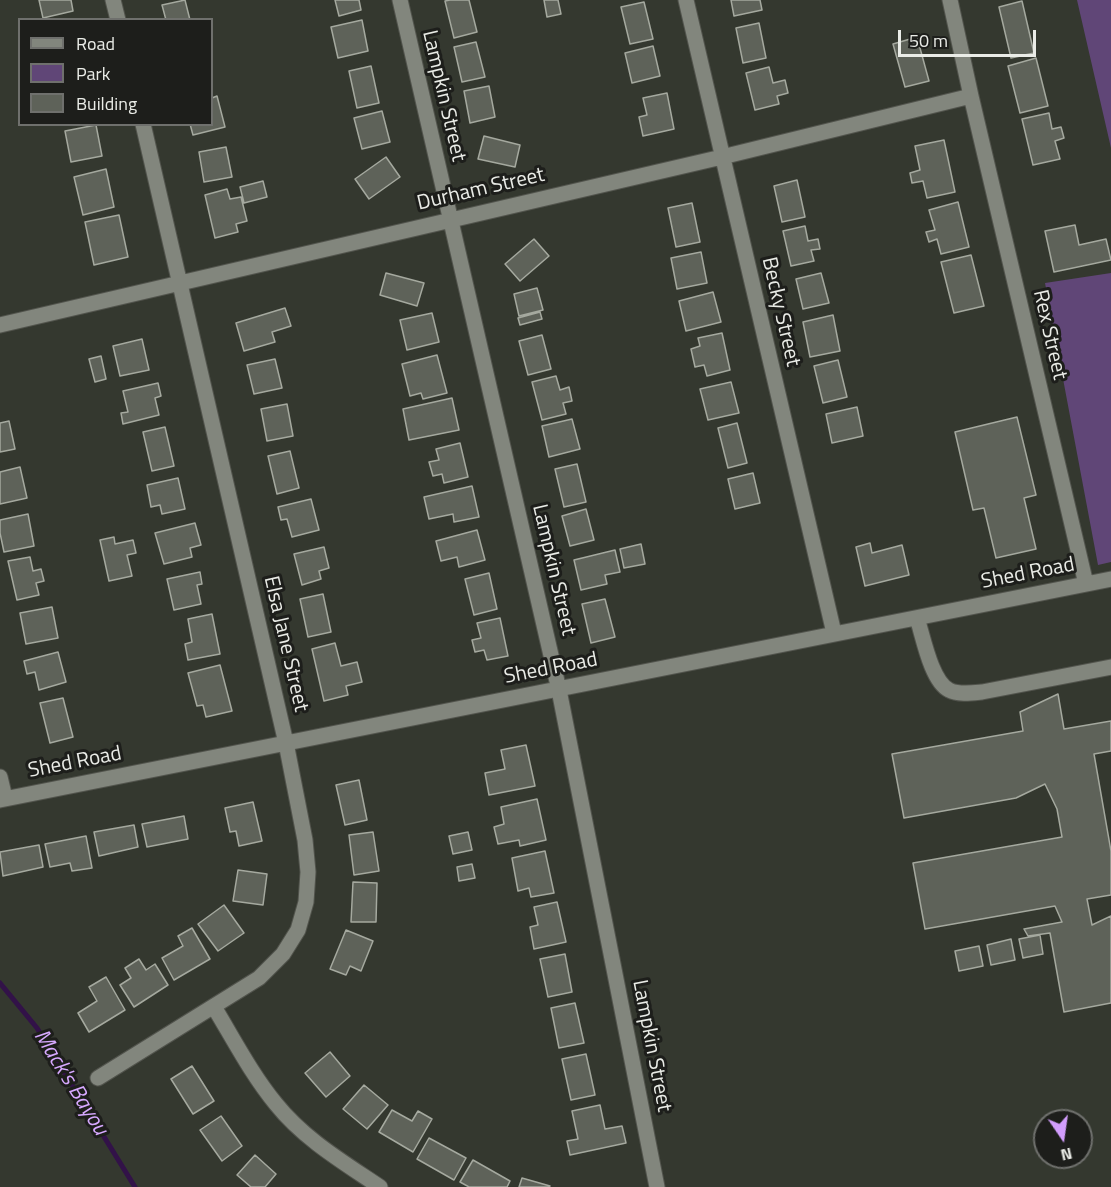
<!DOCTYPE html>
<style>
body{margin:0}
#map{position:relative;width:1111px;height:1187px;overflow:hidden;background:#34382f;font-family:"Titillium Web",sans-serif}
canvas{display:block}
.legend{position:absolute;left:18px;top:18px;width:195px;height:108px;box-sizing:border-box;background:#1d1e1b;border:2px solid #6f706d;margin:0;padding:8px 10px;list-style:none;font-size:18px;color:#eaece7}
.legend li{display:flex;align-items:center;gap:12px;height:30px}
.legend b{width:30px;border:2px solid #6f706d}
.north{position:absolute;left:1033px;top:1109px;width:60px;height:60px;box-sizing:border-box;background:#1d1e1b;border:2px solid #6f706d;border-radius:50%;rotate:167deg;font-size:16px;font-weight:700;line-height:24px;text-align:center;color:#eaece7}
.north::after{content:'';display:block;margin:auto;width:21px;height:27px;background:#d29dfd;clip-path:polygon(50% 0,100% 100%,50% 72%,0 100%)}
.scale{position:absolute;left:898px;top:30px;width:138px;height:27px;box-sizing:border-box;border:3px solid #eaece7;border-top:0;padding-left:8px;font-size:18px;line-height:21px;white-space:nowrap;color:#eaece7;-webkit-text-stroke:4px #1d1e1b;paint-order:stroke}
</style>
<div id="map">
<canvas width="1111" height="1187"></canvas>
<ul class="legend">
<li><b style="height:8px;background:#82867d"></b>Road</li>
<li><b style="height:16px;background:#604677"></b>Park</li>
<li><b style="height:16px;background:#5e6259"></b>Building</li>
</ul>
<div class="north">N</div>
<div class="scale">50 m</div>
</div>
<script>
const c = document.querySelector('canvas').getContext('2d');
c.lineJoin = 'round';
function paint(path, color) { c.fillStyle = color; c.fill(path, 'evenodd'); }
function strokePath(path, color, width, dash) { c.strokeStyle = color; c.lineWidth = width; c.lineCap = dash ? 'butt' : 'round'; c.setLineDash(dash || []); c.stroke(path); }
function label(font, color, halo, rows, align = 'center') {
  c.font = font + ' "Titillium Web",sans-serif'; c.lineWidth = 6; c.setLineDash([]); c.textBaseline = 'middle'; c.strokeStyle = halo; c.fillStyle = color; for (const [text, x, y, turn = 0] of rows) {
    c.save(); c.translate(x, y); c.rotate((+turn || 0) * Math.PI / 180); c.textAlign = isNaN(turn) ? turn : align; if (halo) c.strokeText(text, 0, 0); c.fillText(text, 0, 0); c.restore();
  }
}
const green = new Path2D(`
 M1077,0H1111V148Z
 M1111,273V562L1098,565L1045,283Z`);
const stream = new Path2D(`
 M0,983L37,1028L135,1187`);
const building = new Path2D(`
 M39,0H71L73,11L43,18Z
 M185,0L190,20H166L162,5Z
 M335,0H359L361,10L339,16Z
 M450,0H469L477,32L454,38L445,1Z
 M544,0H558L561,14L547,17Z
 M731,0H760L762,10L734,16Z
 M1022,1L1034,53L1011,58L999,7Z
 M644,2L653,39L630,44L621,7Z
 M362,20L368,51L338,58L331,27Z
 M759,23L766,58L743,63L736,28Z
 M917,37L929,81L905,87L893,44Z
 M476,42L485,77L462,82L454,47Z
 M653,46L660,76L632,83L625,53Z
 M1036,58L1048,106L1020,113L1008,66Z
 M371,66L379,103L357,108L349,71Z
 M769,67L773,83L785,80L788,93L777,96L779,104L755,110L746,73Z
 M489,86L495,117L470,123L464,91Z
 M667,93L674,129L643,136L639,117L647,115L643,98Z
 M217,96L225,127L193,135L190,124H212V98Z
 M382,111L390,142L362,149L354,118Z
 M1049,113L1052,129L1061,127L1064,138L1055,141L1060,159L1033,165L1022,119Z
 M96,125L102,156L71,162L65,131Z
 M484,136L520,145L515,167L478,159Z
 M944,140L955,192L927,198L923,181L912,183L910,173L920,170L915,146Z
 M226,147L232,177L204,182L199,152Z
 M386,157L400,177L369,199L355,179Z
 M106,169L114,207L83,215L74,177Z
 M797,180L805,217L782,222L774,186Z
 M263,181L267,197L244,203L240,187Z
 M227,189L230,199L241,197L247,221L236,224L238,232L215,238L205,195Z
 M958,202L969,247L941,254L937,239L929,242L926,232L935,230L929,210Z
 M692,203L700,242L676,247L668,208Z
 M119,215L128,257L94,265L85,222Z
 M1075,225L1079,245L1106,239L1111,260L1054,272L1045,231Z
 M805,226L808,241L818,239L820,249L811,250L814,261L791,266L783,231Z
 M534,239L549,256L520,281L505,264Z
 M701,252L707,283L677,289L671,258Z
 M971,255L984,306L954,313L941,262Z
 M386,273L424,283L417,306L380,295Z
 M821,273L829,303L803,309L796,279Z
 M537,288L543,310L519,316L514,294Z
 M713,292L721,322L686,331L679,301Z
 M285,308L291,326L272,332L275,342L244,351L236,323Z
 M540,312L542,319L520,325L518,318Z
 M432,313L439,342L407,350L400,320Z
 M833,315L840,351L810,357L803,322Z
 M722,333L730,370L707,376L704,365L695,367L691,349L700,346L698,338Z
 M542,335L551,369L528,375L519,341Z
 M142,339L149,370L120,376L113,346Z
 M437,355L447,393L423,399L421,393L410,396L402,364Z
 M101,356L106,379L95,382L89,359Z
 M275,359L282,388L254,394L247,365Z
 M838,360L847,397L823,403L814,366Z
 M556,376L560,390L569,387L572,401L563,403L566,414L542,420L532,382Z
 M731,382L739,413L708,420L700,389Z
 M158,383L161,396L155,398L159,415L123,424L121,413L128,412L123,391Z
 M452,398L459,430L409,440L403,409Z
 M287,404L293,436L267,441L261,409Z
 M857,407L863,436L832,443L826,414Z
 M1017,417L1036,495L1024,498L1036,549L996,558L984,508L973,510L955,432Z
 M572,419L580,449L549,457L542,426Z
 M9,421L15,449L0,452V423Z
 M737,423L747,463L728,468L718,428Z
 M165,427L174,466L152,471L143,432Z
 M460,443L468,477L444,483L442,474L433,476L429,462L439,460L436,449Z
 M290,451L299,488L277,494L268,456Z
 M577,464L586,502L564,507L555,469Z
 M20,467L27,498L0,504V472Z
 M753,473L760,503L735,509L728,479Z
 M178,478L185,509L162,514L160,505L151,507L147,485Z
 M472,486L479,517L454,522L453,514L429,519L424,497Z
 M311,499L319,530L292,537L287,519L281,520L278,507Z
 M586,509L594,540L570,546L562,516Z
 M28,514L34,546L4,552L0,533V520Z
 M195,523L201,545L190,548L192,557L164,564L155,533Z
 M477,530L485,560L459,567L457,557L441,561L436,541Z
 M114,537L115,544L133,540L136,553L127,555L132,576L109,581L100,540Z
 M870,543L872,553L902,545L909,575L865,586L856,547Z
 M641,544L645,564L624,568L620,549Z
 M324,547L329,568L319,571L321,579L302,585L294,554Z
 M615,550L620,572L605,575L607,584L581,590L574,560Z
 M30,557L33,571L41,569L44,581L36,583L39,595L17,600L8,561Z
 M200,572L202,584L197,585L201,604L174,610L167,579Z
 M489,573L497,609L474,615L465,579Z
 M323,594L331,632L308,637L300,599Z
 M605,599L615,637L591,643L582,604Z
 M52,607L58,638L26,644L20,613Z
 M212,614L220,654L188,660L185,644L192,642L188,619Z
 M500,618L508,656L487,660L484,650L475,652L472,640L481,638L477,623Z
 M335,643L341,666L357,662L362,682L346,686L348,695L324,701L312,649Z
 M58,652L66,682L39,690L35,672L27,674L24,661Z
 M220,665L232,711L206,717L203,705L197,706L188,673Z
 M1058,694L1064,729L1111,721V751L1094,754L1111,851V895L1087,899L1092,925L1111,916V1003L1064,1012L1050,933L1028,936L1024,929L1062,922L1055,906L925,929L913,863L1062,837L1057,809L1045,784L1016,798L904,818L892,754L1023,731L1020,712Z
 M63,698L73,737L50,743L40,703Z
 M526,745L535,786L489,795L485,773L505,769L501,750Z
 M359,780L367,820L345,825L336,785Z
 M537,799L546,840L520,846L519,840L498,844L494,827L504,824L501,807Z
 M253,802L262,841L239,846L236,831L230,832L225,808Z
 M184,816L188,839L147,847L142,824Z
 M134,825L138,847L99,856L94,832Z
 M373,832L379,871L354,875L349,835Z
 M468,832L472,850L453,854L449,836Z
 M86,836L92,868L72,871L70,863L50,867L45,844Z
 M39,845L43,867L3,876L0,852Z
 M545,851L554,893L531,897L529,888L518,891L512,858Z
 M472,864L475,878L459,881L457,867Z
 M238,870L267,874L263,905L233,901Z
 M353,882L377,883L376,922H351Z
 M557,902L566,942L534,949L530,927L538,925L534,907Z
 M224,905L244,933L218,951L198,924Z
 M192,928L210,959L174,980L162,958L183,946L178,936Z
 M346,930L373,941L361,971L350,966L346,975L330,969Z
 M1040,935L1043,954L1023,958L1019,939Z
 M1011,939L1015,960L991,965L987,945Z
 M979,946L983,966L959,971L955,951Z
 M565,954L572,992L548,997L540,959Z
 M139,959L146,970L155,964L168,985L134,1007L120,985L131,978L125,968Z
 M106,977L125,1010L89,1032L78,1013L97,1001L89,987Z
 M575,1003L584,1043L559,1048L551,1008Z
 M330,1052L350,1076L326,1097L305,1073Z
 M586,1054L595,1095L571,1100L562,1059Z
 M192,1066L214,1101L193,1114L171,1079Z
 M364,1085L388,1105L367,1129L343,1109Z
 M600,1105L605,1129L622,1126L626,1143L570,1155L567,1141L578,1139L572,1111Z
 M392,1110L412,1121L418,1111L432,1119L413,1152L379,1132Z
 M221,1116L242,1146L222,1161L200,1130Z
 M429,1138L466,1158L454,1180L417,1159Z
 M255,1155L276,1174L265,1187H251L237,1175Z
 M473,1160L510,1181L507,1187H469L460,1182Z
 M522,1178L550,1186L549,1187H519Z`);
const minor = new Path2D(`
 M113,0L118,20
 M400,0L559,690L657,1187
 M686,0L834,633
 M950,0L971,96L1086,584
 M0,325L722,157L971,96
 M917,618C923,636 931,681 949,690C958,695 972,693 982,692L1111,667
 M0,777L5,798
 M0,800L1111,579
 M214,1007C234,1040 252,1075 276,1104C304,1139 343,1162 380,1187
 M98,1078L259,978L283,954L298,930L306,902L308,872L305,840L286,743L143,124`);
const streetNames = [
 ["Lampkin Street",443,96,77],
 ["Durham Street",481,190,-13],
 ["Becky Street",780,312,77],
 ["Rex Street",1049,335,77],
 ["Lampkin Street",553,570,77],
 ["Shed Road",1028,574,-11],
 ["Elsa Jane Street",285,644,77],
 ["Shed Road",551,669,-11],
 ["Shed Road",75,763,-11],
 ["Lampkin Street",651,1046,79]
];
const waterNames = [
 ["Mack's Bayou",70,1083,58]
];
paint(green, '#604677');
strokePath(stream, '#321248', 5);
paint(building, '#5e6259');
strokePath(building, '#a5a99f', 1.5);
strokePath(minor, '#52544d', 17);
strokePath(minor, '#82867d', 15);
label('21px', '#eaece7', '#1d1e1b', streetNames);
label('italic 22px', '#d7a9ff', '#1d1e1b', waterNames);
</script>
